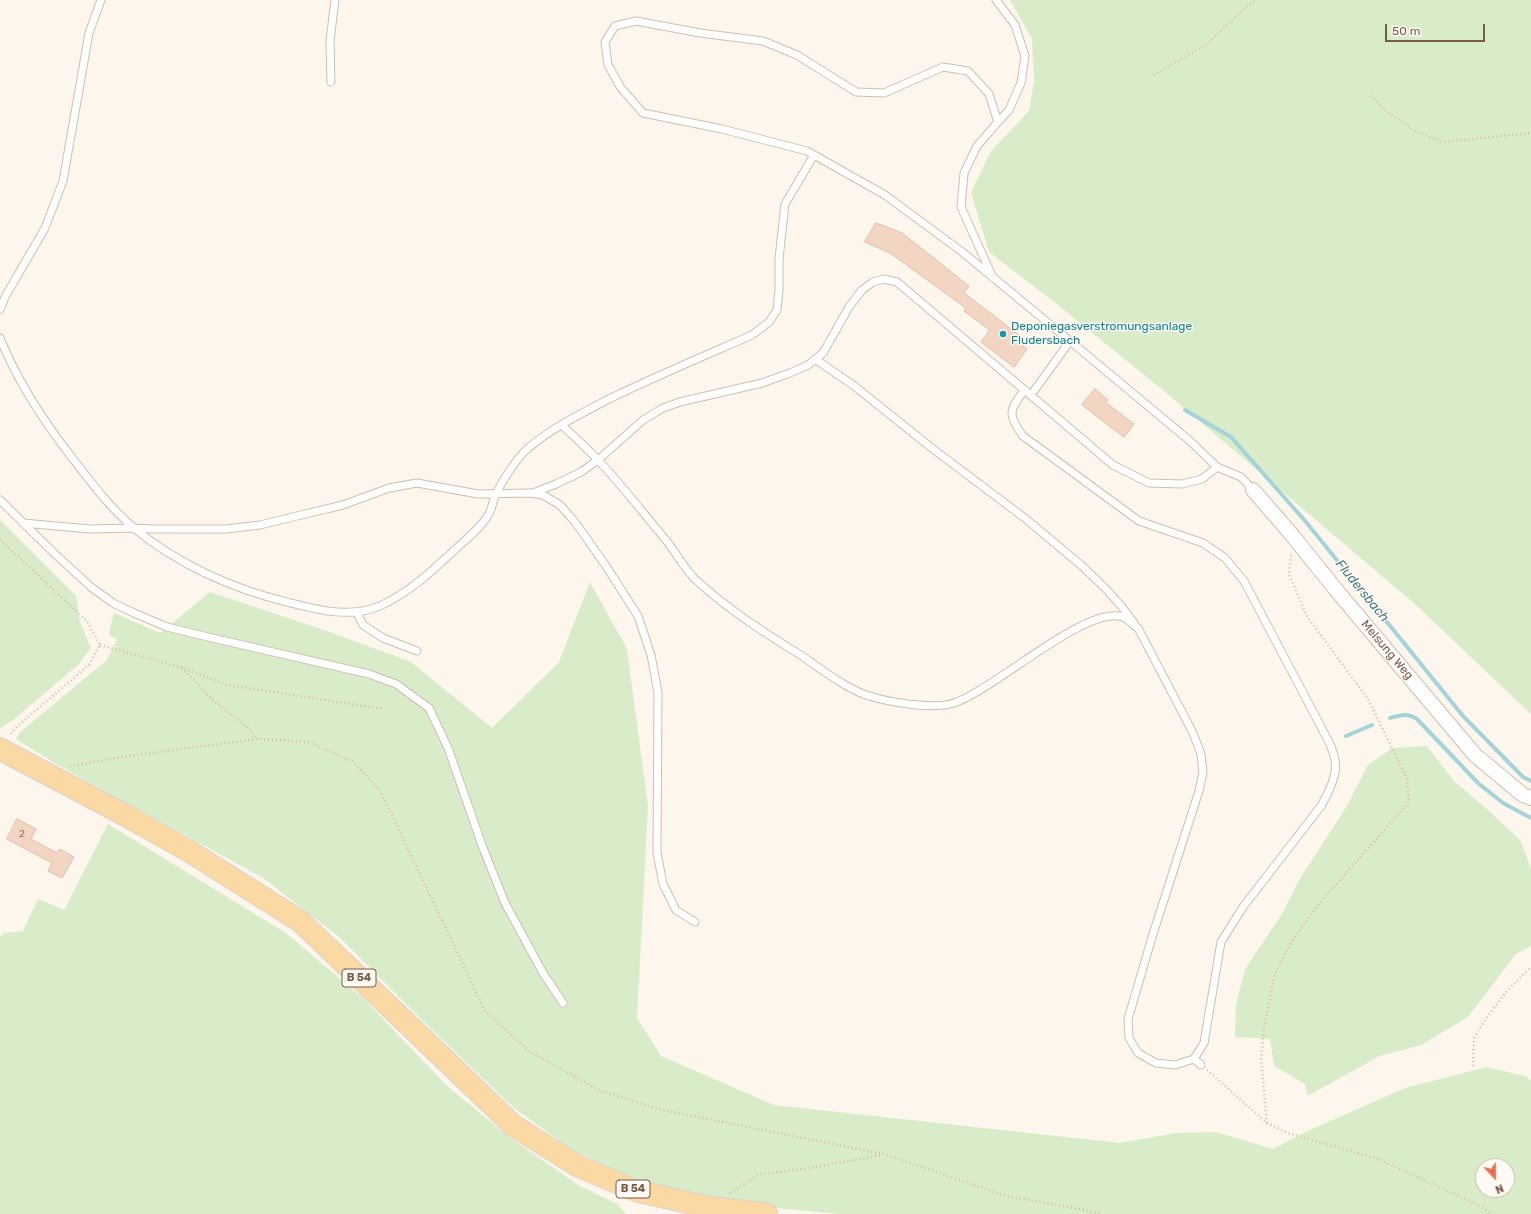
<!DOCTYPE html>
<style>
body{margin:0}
#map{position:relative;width:1531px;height:1214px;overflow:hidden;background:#fdf6ec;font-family:Rubik,sans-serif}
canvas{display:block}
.north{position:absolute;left:1475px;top:1158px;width:40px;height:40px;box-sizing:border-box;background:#fffaf3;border:1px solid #cabbb1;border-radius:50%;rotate:158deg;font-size:11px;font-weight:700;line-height:16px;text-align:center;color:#7a5c4d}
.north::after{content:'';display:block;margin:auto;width:14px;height:18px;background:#e76f51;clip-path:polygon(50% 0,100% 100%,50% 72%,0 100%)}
.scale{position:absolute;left:1385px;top:24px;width:100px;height:18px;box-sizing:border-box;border:2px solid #7a5c4d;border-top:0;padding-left:5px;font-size:12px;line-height:14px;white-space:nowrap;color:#7a5c4d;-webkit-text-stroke:3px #fffaf3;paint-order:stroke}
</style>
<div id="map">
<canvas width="1531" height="1214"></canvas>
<div class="north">N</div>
<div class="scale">50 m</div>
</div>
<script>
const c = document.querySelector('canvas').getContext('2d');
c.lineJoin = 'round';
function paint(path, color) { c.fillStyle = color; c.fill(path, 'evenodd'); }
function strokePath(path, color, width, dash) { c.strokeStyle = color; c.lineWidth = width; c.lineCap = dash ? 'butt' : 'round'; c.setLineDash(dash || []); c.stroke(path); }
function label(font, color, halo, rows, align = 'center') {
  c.font = font + ' Rubik,sans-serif'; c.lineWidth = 3; c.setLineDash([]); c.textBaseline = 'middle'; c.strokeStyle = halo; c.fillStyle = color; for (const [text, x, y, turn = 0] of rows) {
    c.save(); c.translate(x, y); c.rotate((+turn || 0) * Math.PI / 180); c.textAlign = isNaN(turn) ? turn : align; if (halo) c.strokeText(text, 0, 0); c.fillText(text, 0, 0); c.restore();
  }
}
const green = new Path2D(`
 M1010,0H1531V714L1416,605L1257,470L1170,396L1053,301L989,252L971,192L991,151L1029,111L1034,81L1032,39Z
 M0,520L76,596L80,622L91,648L78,665L13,720L0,728Z
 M590,582L627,649L648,806L637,1018L661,1056L774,1105L1120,1143L1176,1133L1216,1132L1273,1149L1310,1130L1405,1088L1448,1077L1486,1067L1525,1076L1531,1081V1214H840L776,1208L674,1190L617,1172L570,1148L514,1108L430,1028L338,936L263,878L56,764L16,739L19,733L107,660L117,640L109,634L114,613L160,633L210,592L330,632L411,662L492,728L559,662ZM1483,1166H1507V1190H1483Z
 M1427,746L1455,782L1488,810L1520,840L1531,869V946L1516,954L1468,1017L1421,1045L1380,1056L1313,1093L1307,1095L1305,1084L1274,1066L1270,1039L1235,1037L1236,1004L1245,969L1282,914L1299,880L1347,806L1368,765L1392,748Z
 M108,824L286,933L364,999L448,1087L512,1139L580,1186L617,1204L626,1214H0V937L5,933L23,931L38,899L64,910Z`);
const stream = new Path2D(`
 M1185,410L1231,437L1306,522L1463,716L1523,777L1531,781
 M1390,718C1401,715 1407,713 1417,719L1478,783L1503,803L1531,818
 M1346,736L1372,725`);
const building = new Path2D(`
 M876,223L902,233L969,286L964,293L1023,338L1019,343L1027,349L1014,367L981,342L990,330L964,311L966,308L890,253L865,242Z
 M1095,389L1108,400L1105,402L1134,424L1124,437L1082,405Z
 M17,819L36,829L31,839L57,853L60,849L74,857L62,878L48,871L52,863L7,839Z`);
const path = new Path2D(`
 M1154,75L1207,44L1247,6L1257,0
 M1371,96L1387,112L1415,131L1443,142L1531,133
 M0,540L87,621L100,645L89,665L20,724L9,735
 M100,645L180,667L228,685L383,709
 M182,668L214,701L247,727L258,739
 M70,766L128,756L258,739L308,742L352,761L380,790L485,1011L529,1051L599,1090L658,1109L884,1154L1006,1196L1081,1209L1102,1214
 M1473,1066L1474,1038L1485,1020L1507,991L1531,967
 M1207,1070L1267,1123L1288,1133L1378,1159L1480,1206L1492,1214
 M1267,1123L1261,1060L1264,1027L1275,974L1291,943L1318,905L1409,802L1407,779L1368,699L1306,615L1289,574L1291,555
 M730,1193L760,1174L804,1169L882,1155`);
const lane = new Path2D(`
 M996,0L1015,25L1025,56L1021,83L1009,110L998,122
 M331,82L330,41L335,0
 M993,278L961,207L964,173L977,146L998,122L989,94L968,71L943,67L884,93L856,92L797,55L763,41L700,33L636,21L615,26L605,42L608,65L621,88L643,113L722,129L807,151L885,195L961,251L1070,341L1190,441L1217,467
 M0,310L5,297L45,228L63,181L89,33L101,0
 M0,338C17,380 42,419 70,455C90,481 109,507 134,528C177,564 233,589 287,602C319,610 352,619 382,605C412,591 436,567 460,545C469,537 480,528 487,517C492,511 492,502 496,494C501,483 517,458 526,450C550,429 580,414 609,399C656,376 704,356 752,335L769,322L777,310L779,290V259L785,204L814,155
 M815,359L853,385L933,449L1026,519L1082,566L1106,589L1122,607L1134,623
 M1031,395L1070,341
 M562,425C574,437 587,448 598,460C622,485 643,513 665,539C675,551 683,567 695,579C727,609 765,633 802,656C821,669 844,687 866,695C888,702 931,710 954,703C994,690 1087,604 1123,617C1128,619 1133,625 1138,628L1193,733L1201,754L1203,772L1199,791L1153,934L1128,1019L1129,1038L1138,1053L1156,1063L1175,1065L1194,1059L1204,1043L1221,942L1243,907L1321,806C1328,793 1338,775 1335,760C1334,755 1332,749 1330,744L1244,581L1225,558L1203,543L1139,521L1023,436C1007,415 1009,409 1025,390
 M533,493L556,484L581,472L598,460L643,420L663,408L680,402L762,383L790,373L808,365L823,353L849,307L862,290L873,282L884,279L897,282L1113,465L1149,483L1182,484L1202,479L1217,467L1241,477L1253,490
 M0,500L55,554L91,587L113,603L134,613L167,627L212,638L369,674L396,684L429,708L448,748L483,848L505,903L543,973L563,1003
 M23,523L90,529L133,528L154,529H226L260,525L301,515L343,505L389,488L417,483L478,494L530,493L543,495L560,505L575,522L606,566L638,616L651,655L658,693L657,853L663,884L676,910L695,922
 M357,613L363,625L383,638L417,651
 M1194,1059L1201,1065`);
const street = new Path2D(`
 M1253,490L1292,535L1337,591L1475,755L1523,795L1531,798`);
const primary = new Path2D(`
 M0,749L125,815L189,851L300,921L514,1126L578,1166L637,1191L708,1207L767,1214`);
const markers = [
 [1003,334,4,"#0f9aa8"]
];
const numberNames = [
 ["2",22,834]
];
const shields = [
 [359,978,34],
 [633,1189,34]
];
const shieldNames = [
 ["B 54",359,978],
 ["B 54",633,1189]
];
const cultureNames = [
 ["Deponiegasverstromungsanlage",1011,327],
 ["Fludersbach",1011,341]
];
const streetNames = [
 ["Melsung Weg",1387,650,50]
];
const waterNames = [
 ["Fludersbach",1362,591,51]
];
paint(green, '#d8ecc9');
strokePath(stream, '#a5d3da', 4);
paint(building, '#f3d5c3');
strokePath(building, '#e6bba3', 1);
strokePath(lane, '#d1beb0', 9);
strokePath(street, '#d1beb0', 16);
strokePath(primary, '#dad1cd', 23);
strokePath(path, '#d9b8a5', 2.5, [1, 3]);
strokePath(lane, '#fff', 7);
strokePath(street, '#fff', 14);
strokePath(primary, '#fbd9a5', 21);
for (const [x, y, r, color] of markers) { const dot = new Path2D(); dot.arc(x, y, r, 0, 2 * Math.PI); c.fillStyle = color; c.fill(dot); strokePath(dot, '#fffaf3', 1.5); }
label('10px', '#987a6a', null, numberNames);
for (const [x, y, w] of shields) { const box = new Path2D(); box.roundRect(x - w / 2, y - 9, w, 18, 3); c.fillStyle = '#fffaf3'; c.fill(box); strokePath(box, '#7a5c4d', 1); }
label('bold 11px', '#7a5c4d', null, shieldNames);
label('12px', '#0d838f', '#fffaf3', cultureNames, 'left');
label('12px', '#7a5c4d', '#fffaf3', streetNames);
label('italic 13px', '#437c86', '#fffaf3', waterNames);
</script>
